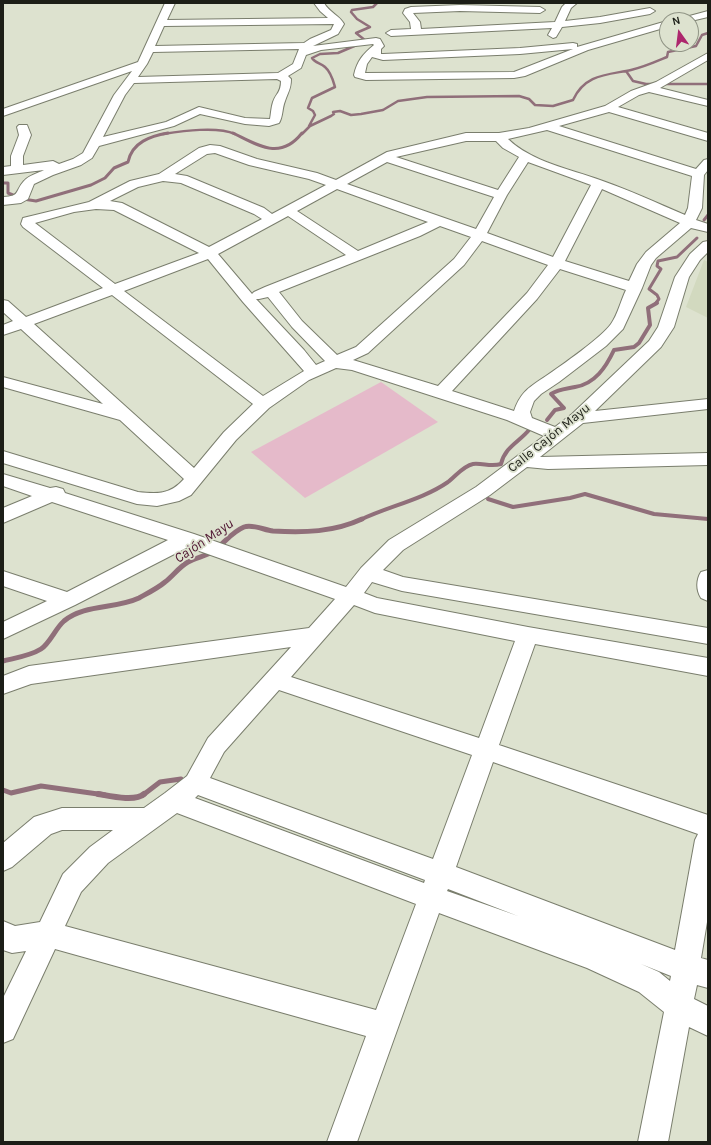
<!DOCTYPE html>
<meta charset="utf-8">
<style>
body{margin:0}
#map{position:relative;width:711px;height:1145px;overflow:hidden;background:#dde2cf;font-family:Karla,sans-serif}
canvas{display:block}
.frame{position:absolute;inset:0;border:4px solid #1c1e17;pointer-events:none}
.north{position:absolute;left:659px;top:12px;width:40px;height:40px;box-sizing:border-box;background:#dde2cf;border:1px solid #909485;border-radius:50%;rotate:346deg;font-size:11px;font-weight:700;line-height:16px;text-align:center;color:#1c1e17}
.north::after{content:'';display:block;margin:auto;width:14px;height:18px;background:#ad266d;clip-path:polygon(50% 0,100% 100%,50% 72%,0 100%)}
</style>
<div id="map">
<canvas width="711" height="1145"></canvas>
<div class="frame"></div>
<div class="north">N</div>
</div>
<script>
const c = document.querySelector('canvas').getContext('2d');
c.lineJoin = 'round';
function paint(path, color) { c.fillStyle = color; c.fill(path, 'evenodd'); }
function strokePath(path, color, width, dash) { c.strokeStyle = color; c.lineWidth = width; c.lineCap = dash ? 'butt' : 'round'; c.setLineDash(dash || []); c.stroke(path); }
function label(font, color, halo, rows, align = 'center') {
  c.font = font + ' Karla,sans-serif'; c.lineWidth = 3.5; c.setLineDash([]); c.textBaseline = 'middle'; c.strokeStyle = halo; c.fillStyle = color; for (const [text, x, y, turn = 0] of rows) {
    c.save(); c.translate(x, y); c.rotate((+turn || 0) * Math.PI / 180); c.textAlign = isNaN(turn) ? turn : align; if (halo) c.strokeText(text, 0, 0); c.fillText(text, 0, 0); c.restore();
  }
}
const built = new Path2D(`
 M704,260L708,262V318L686,307Z`);
const green = new Path2D(`
 M381,382L438,422L305,498L251,452Z`);
const streamFar4 = new Path2D(`
 M626,71L633,81L646,84H708
 M309,126L315,115L313,111L308,108L312,98L335,87C333,80 331,72 325,67C321,63 315,63 312,58L320,54L338,53L366,41L356,33L370,27L357,19L351,12L352,10L373,7L377,3
 M163,134C183,131 217,126 235,134
 M302,134L310,126L331,116L334,114L333,112L340,111L351,115L361,114L383,110L398,101L427,97L519,96L529,99L535,105L553,106L573,100C585,74 607,75 631,70C644,67 655,62 667,57L668,52L696,46L702,35L708,33`);
const streamFar3 = new Path2D(`
 M233,133C258,145 280,161 302,133
 M3,183H8V193L23,199L36,201L91,185L105,178L114,168L128,162C132,142 151,136 168,133
 M704,220L708,215
 M655,304L659,299L657,295L649,289L661,269L657,266L658,261L677,257L697,238`);
const streamFar2 = new Path2D(`
 M547,420L555,410L564,408L551,394C559,389 566,389 575,387C595,384 606,367 614,350L634,347L639,343L650,325L648,308L657,303
 M488,499L513,507L570,498L585,494L654,514L708,519
 M360,520C389,506 422,500 448,482C456,476 463,466 473,464C483,463 491,467 501,464C505,447 519,442 529,430`);
const streamFar1 = new Path2D(`
 M3,661C15,658 30,656 41,649C50,643 55,629 64,621C84,604 116,609 139,598C148,593 158,588 165,582C173,576 179,567 188,562C197,557 207,556 215,550C225,542 232,532 244,527C253,524 264,530 273,531C304,533 334,532 362,519
 M3,790L11,793L41,786L105,795
 M143,795L160,782L181,779`);
const stream = new Path2D(`
 M98,794C110,796 135,802 144,794`);
const minor = new Path2D(`
 M165,3H175L167,20L328,18L320,11L314,3H324C329,12 340,16 344,24L338,34L313,46L376,38L380,39L384,46L381,49V54H383L520,48L573,43L577,44V47L667,21V27L588,50L525,76L514,78L366,80L355,77L354,75C357,61 363,54 374,45L373,44L321,50L306,55L301,68L288,76L291,79C291,89 288,92 285,101C282,108 283,117 279,123L269,126L245,124L200,114L174,126L99,146L92,158L81,165L53,175L34,184L28,199L21,203L3,205V197C21,196 14,192 24,181C28,176 38,173 44,170L3,175V167L11,166V156L19,135L17,127L19,125H27L31,135L23,156V165L53,161L59,164L73,159L83,153L114,95L132,71L3,116V109L138,62ZM334,24L331,30L310,39L304,43L155,46L164,26ZM299,49L293,64L278,73L138,77L147,64L153,52ZM573,49L514,72L365,73L367,64L372,57L383,60L520,54ZM277,79L281,81C281,93 276,93 273,102C271,108 271,114 270,119L245,118L199,107L166,122L103,137L125,95L134,83Z
 M566,3H577L571,8L565,21L600,17L650,8L655,11L650,14L600,23L562,27L556,37L553,38L548,35L552,28L391,36L386,33L391,30L411,29L410,22L403,13L405,9L411,7L460,5L540,7L545,10L540,13L460,11L413,13L420,22L421,29L555,22L562,7Z
 M708,11V17L691,21V20H680L682,18Z
 M708,53V60L660,88L708,100V106L649,92L639,95L618,107L708,133V141L609,112L559,126L696,169L704,160L708,159V170L704,175L702,208L696,220L708,224V232L691,228L656,258L651,265L642,288L623,329L606,346L559,382L541,394L534,401L530,412L532,418L555,427L572,414L649,341L658,327L675,277L690,254L703,242L708,241V252L700,260L689,277L674,327L661,347L595,411L708,399V409L583,423L540,457L708,453V465L548,469L527,467L490,495L403,550L383,570L403,577L708,628V644L402,591L372,582L364,593L377,598L528,627L708,658V676L535,644L499,745L708,815V916L701,958L708,960V988L697,985L694,999L708,1006V1036L689,1027L668,1142H638L664,1012L639,992L587,968L439,913L357,1142H327L366,1036L55,949L13,1039L3,1043V998L26,951L12,953L3,950V921L15,926L40,922L63,874L90,847L113,830H62L51,834L12,867L3,871V843L34,817L62,808H144L165,793L187,776L208,738L291,647L31,684L3,694V676L29,666L309,628L335,599L188,547L75,605L3,639V622L47,601L3,586V571L67,592L168,540L52,502L3,523V508L32,496L3,486V474L50,488L56,487L63,489L65,493L194,534L346,587L361,568L389,540L476,487L544,436L507,420L352,370L336,368L309,380L269,408L236,440L191,495L179,501L157,506L137,504L3,463V451L138,492C157,494 170,495 184,479L120,420L3,387V377L103,404L21,329L3,335V325L13,321L3,312V300L8,301L26,317L103,288L23,227L21,224L23,218L89,202L130,181L159,174L199,148L210,145L220,146L257,159L317,173L336,180L387,152L466,133H499L529,128L605,106L631,91L656,82ZM547,130L692,176L688,208L685,215C657,203 629,190 600,180C570,169 532,162 508,139ZM466,141H496L503,148L519,157L498,190L396,157ZM215,153L249,165L309,179L326,185L272,214L264,208L187,176L175,174L207,154ZM387,162L494,197L476,229L347,184ZM528,162L591,185L553,257L487,233L507,195ZM163,181L181,183L254,214L262,219L209,247L122,203L110,201L138,187ZM337,189L428,222L358,251L297,211ZM602,189L680,223L646,252L637,264L629,281L565,261ZM96,209L114,210L199,253L115,284L35,223L74,212ZM288,216L346,255L265,287L254,292L252,294L218,254ZM440,226L471,237L454,259L356,347L337,355L302,321L279,292L420,236ZM482,241L548,265L527,293L438,386L353,360L368,353L464,265ZM208,259L243,302L304,371L263,396L124,291ZM560,269L626,290C621,300 618,314 611,324C602,337 561,366 546,376C530,387 521,391 514,411L452,391L537,299ZM112,295L253,404L224,432L194,468L34,324ZM268,297L292,327L325,361L316,365L304,350L256,299H259ZM354,605L375,613L515,641L479,738L291,677ZM279,690L472,755L433,859L210,778L224,752ZM493,762L698,834L695,840L675,950L456,867ZM198,795L425,880L424,883L195,798ZM177,813L416,904L376,1010L65,926L81,892L108,863ZM448,889L518,916L447,891ZM641,964L671,976L670,981L659,972Z
 M708,570V601L701,598C696,590 696,580 701,572Z`);
const streetNames = [
 ["Calle Cajón Mayu",549,438,-39]
];
const waterNames = [
 ["Cajón Mayu",204,541,-34]
];
paint(built, '#d2d9bf');
paint(green, '#e5baca');
strokePath(streamFar4, '#906f7a', 2.5);
strokePath(streamFar3, '#906f7a', 3);
strokePath(streamFar2, '#906f7a', 4);
strokePath(streamFar1, '#906f7a', 5);
strokePath(stream, '#906f7a', 6);
strokePath(minor, '#7a7e6d', 2);
paint(minor, '#fff');
label('13px', '#1c1e17', '#dde2cf', streetNames);
label('italic 14px', '#4f1531', '#dde2cf', waterNames);
</script>
